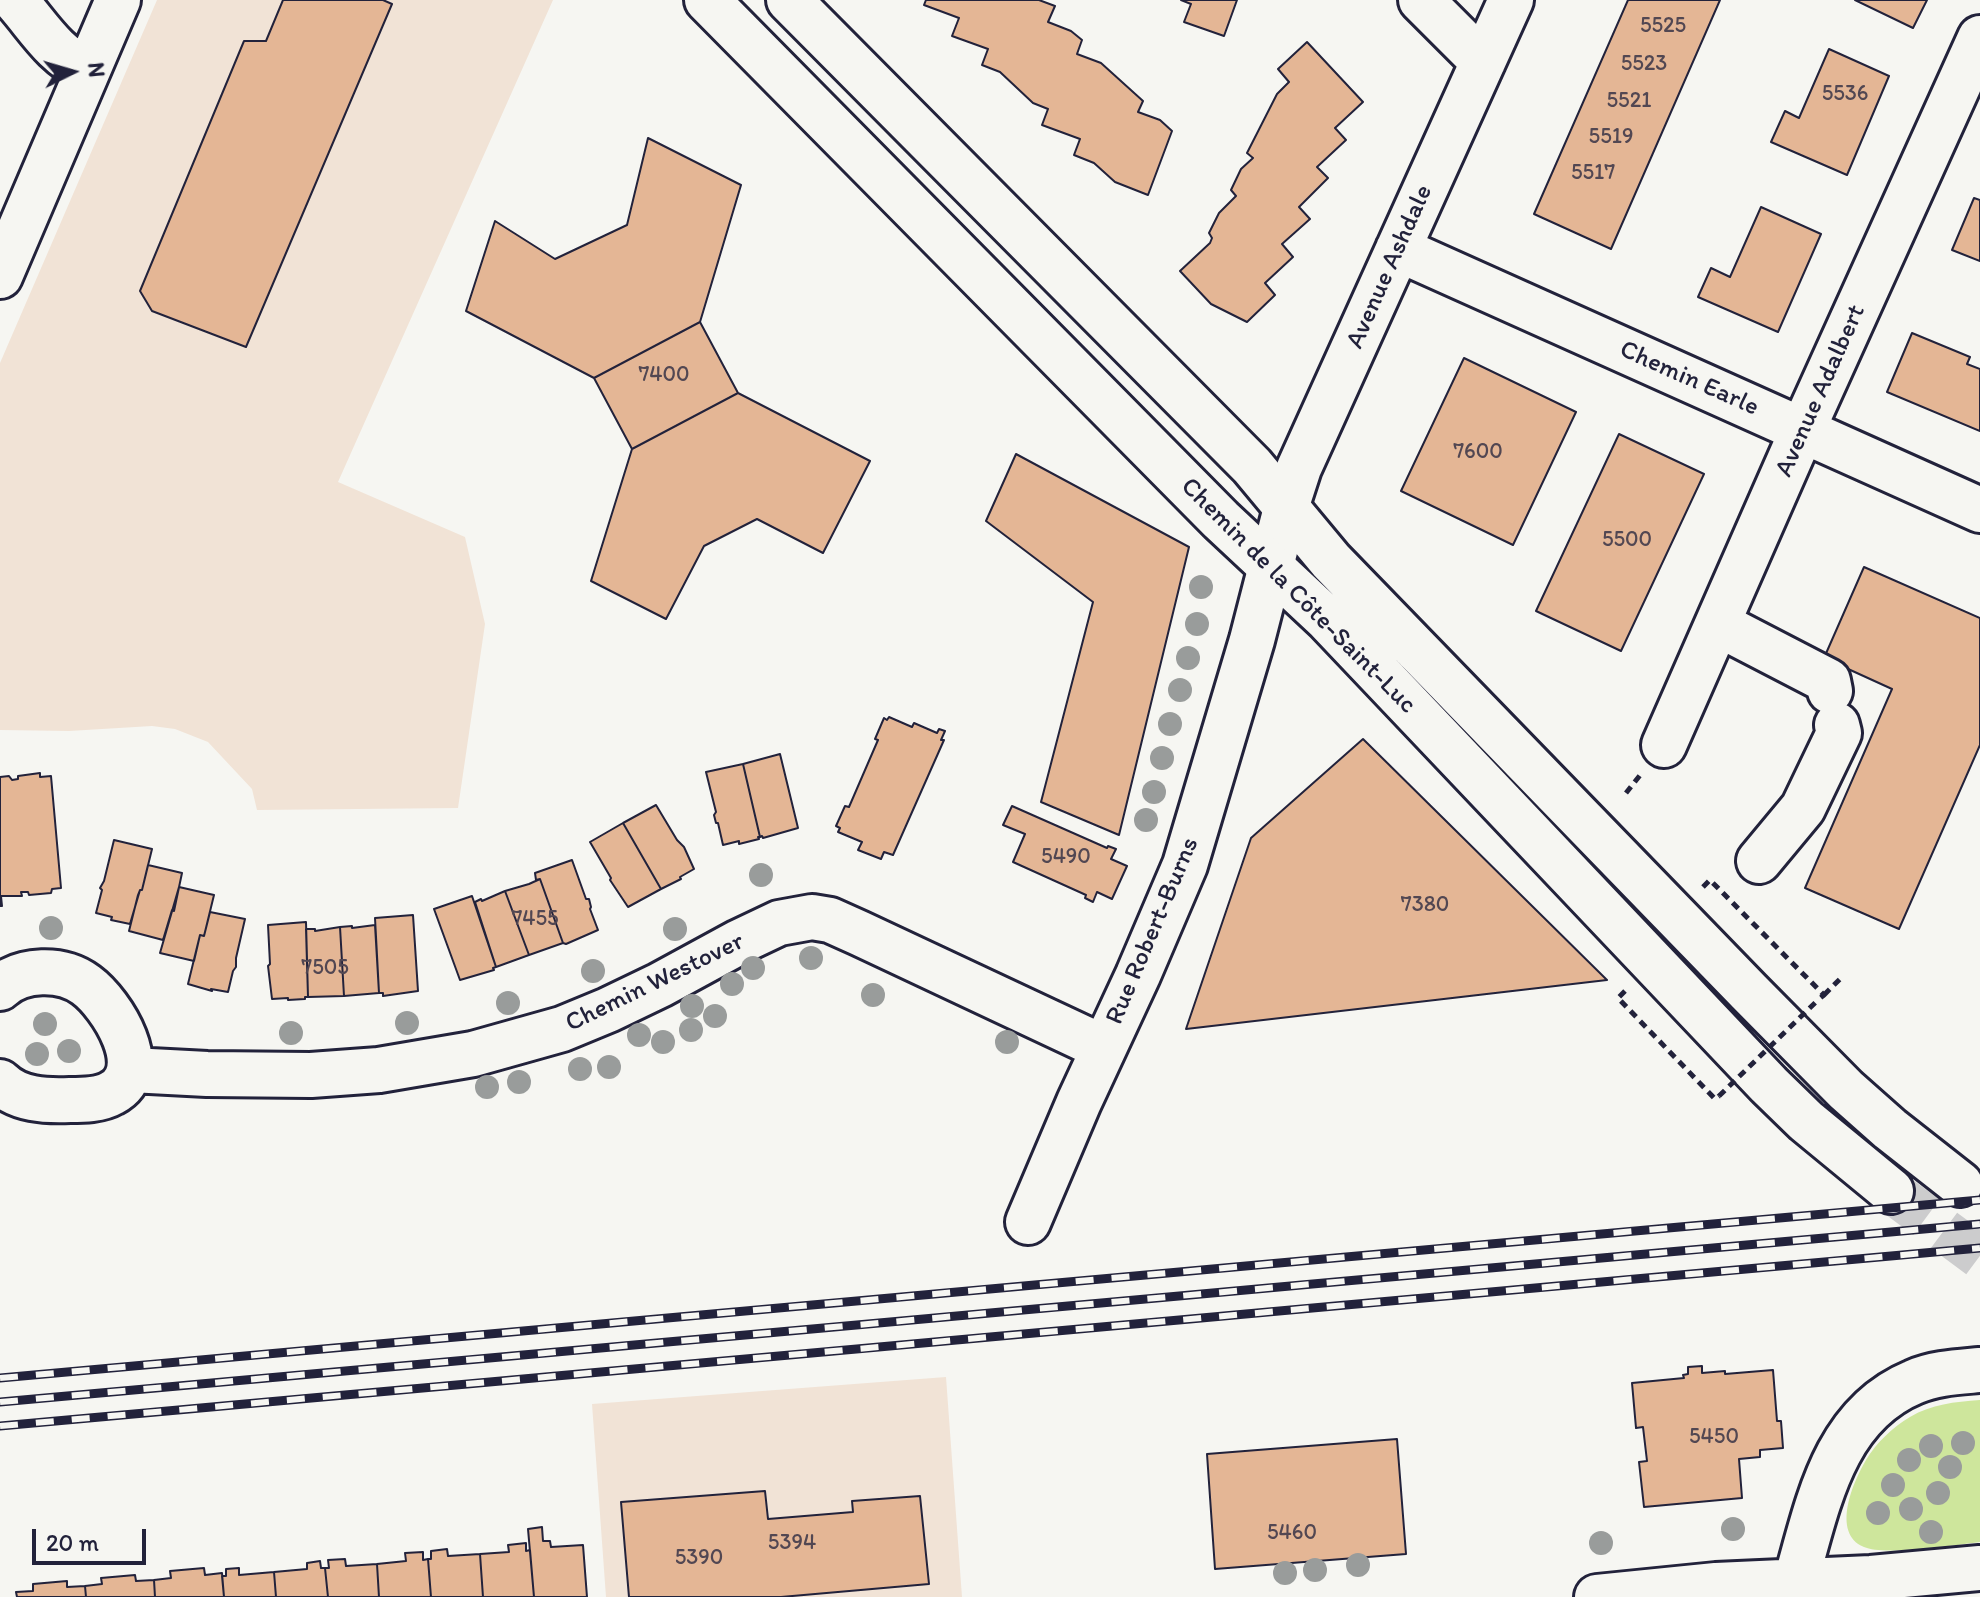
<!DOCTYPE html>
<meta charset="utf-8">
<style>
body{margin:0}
#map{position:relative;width:1980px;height:1597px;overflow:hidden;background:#f6f6f2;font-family:Itim,sans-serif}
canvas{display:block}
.north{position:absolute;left:32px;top:32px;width:80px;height:80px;-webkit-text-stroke:6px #f6f6f2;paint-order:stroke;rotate:85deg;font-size:22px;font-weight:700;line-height:32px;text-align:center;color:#22223b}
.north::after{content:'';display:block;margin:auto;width:28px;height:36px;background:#22223b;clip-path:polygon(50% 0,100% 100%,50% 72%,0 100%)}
.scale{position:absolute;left:32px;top:1529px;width:114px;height:36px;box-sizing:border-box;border:4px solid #22223b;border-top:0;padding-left:10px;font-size:24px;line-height:28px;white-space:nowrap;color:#22223b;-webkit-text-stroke:6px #f6f6f2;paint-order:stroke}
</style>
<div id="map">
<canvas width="1980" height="1597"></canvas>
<div class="north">N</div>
<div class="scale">20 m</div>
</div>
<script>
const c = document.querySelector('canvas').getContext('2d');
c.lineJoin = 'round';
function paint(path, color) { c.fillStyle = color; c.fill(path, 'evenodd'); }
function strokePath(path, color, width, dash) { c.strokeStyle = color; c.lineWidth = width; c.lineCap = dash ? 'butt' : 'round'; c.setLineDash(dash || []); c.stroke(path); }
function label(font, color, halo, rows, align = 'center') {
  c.font = font + ' Itim,sans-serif'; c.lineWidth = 6; c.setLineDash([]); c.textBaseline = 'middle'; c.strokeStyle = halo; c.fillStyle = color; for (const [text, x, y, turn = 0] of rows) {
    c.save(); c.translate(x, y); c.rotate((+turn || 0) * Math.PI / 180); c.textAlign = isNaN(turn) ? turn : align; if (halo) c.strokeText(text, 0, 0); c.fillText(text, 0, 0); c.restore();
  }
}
const built = new Path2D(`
 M157,0H553L338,482L465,537L485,624L458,808L257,810L252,789L208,742L175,729L152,726L69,731L0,730V363Z
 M946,1377L962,1597H606L592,1404Z`);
const green = new Path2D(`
 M1980,1400V1542C1956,1545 1883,1556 1864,1547C1831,1533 1853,1482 1866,1460C1876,1443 1893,1427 1910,1417C1932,1404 1954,1402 1980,1400Z`);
const building = new Path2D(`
 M283,0H383L392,4L246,347L152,311L140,291L244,41H266Z
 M926,0H1039L1055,6L1048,22L1071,31L1082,40L1077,54L1101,63L1143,101L1138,112L1160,120L1172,131L1148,195L1115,182L1094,163L1074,155L1080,139L1042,125L1048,109L1033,103L1000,72L982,65L988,49L952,36L959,18L924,5Z
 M1181,0H1237L1224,36L1184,22L1191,4Z
 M1628,0H1720L1611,249L1534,214Z
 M1855,0H1927L1913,28Z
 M1307,42L1363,102L1335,128L1346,140L1317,167L1328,178L1299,207L1310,219L1282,244L1293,257L1265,283L1275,295L1247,322L1211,304L1180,271L1210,243L1212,238L1209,233L1219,213L1236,196L1231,190L1241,169L1253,158L1247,153L1277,94L1289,82L1278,69Z
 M1829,49L1889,76L1847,175L1771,142L1785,111L1799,118Z
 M648,138L741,185L700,322L594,378L466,311L495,221L555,259L627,225Z
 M1974,198L1980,200V261L1952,250Z
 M1761,207L1821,234L1778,332L1698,297L1711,268L1730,277Z
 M700,322L738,393L632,449L594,378Z
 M1912,333L1970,357L1967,364L1980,369V431L1887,392Z
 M1464,358L1576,412L1513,545L1401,491Z
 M738,393L870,461L823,553L757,519L704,546L666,619L591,581L632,449Z
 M1619,434L1704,474L1621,651L1536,611Z
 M1016,454L1189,547L1119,835L1041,802L1093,602L986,521Z
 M1864,567L1980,618V745L1899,929L1805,888L1892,689L1824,658Z
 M889,717L912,727L914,723L937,733L939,729L945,731L941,740H944L893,855L884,852L881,859L858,850L862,842L838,832L840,828L836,826L845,806L849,807L878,740L875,739L884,718L887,720Z
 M1363,739L1607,980L1186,1029L1251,838Z
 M780,754L798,828L763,838L762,836L760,837L743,764Z
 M743,764L760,837H758L759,839L739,844V841L723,845L718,823H716L714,815L716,812L706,772Z
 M40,773V777L51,776L61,888L52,889L51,893L29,895L28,892H21L22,896H1L2,906H0V777L9,776L12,780L18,779V776Z
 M656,805L677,840L684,847L694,869L680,877L681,879L661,889L623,823Z
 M1012,806L1107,848L1108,846L1116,849L1111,859L1127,866L1112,899L1097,892L1093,902L1085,898L1086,895L1013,862L1025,834L1003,825Z
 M623,823L661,889L628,907L610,880L611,878L590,842Z
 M114,840L152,849L142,890H140L130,924L111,920L112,917L96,913L102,890L100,888L104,881Z
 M572,860L586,899H589L591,907L590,909L598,930L566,944L563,943L540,879L536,880L535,873Z
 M148,865L182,873L174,911L172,910L163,940L129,931L138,895L140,890H142Z
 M540,879L563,943L529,955L505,891L529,884Z
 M179,887L214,895L204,936L200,935L194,961L160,953Z
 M505,891L529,955L496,967L475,902L481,899L482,901Z
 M472,896L496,967L493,968L494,970L460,980L434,909Z
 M210,912L245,919L236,958V967L233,971L228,992L211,989L212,991L188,984L200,935L204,936Z
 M413,915L418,991L383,996V993H379L375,918Z
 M306,922L308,997H305V999L288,1000V998L272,999L268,966L270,964L268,925Z
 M375,925L379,993L344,996L340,927L352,926V928Z
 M340,927L344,996L308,997L306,929H315V931Z
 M1702,1366V1373L1725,1371V1374L1773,1370L1777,1421H1781L1783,1448L1760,1450V1457L1739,1459L1742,1498L1644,1507L1639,1462L1647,1461L1643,1427L1636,1428L1632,1383L1684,1378L1683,1375L1688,1374V1367Z
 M1397,1439L1406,1554L1215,1569L1207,1454Z
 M765,1491L768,1519L853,1512L852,1501L920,1496L929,1584L781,1597H629L621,1502Z
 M542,1527L543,1541H550L551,1547L583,1545L587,1597H534L528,1529Z
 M526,1543V1551L530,1550L534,1597H483L480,1554L509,1552L508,1545Z
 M447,1549L448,1556L480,1554L483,1597H431L428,1559H431V1551Z
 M423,1552V1560L428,1559L431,1597H379L377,1564L406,1561L405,1553Z
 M345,1559L346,1566L377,1564L379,1597H328L325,1568H329L328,1560Z
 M320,1561L321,1568H325L328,1597H276L274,1572L307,1569V1563Z
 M204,1568L205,1575L222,1573L224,1597H155L154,1580L171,1578L170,1571Z
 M239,1568V1575L274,1572L276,1597H224L222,1576H226V1569Z
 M135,1575L136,1581L154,1580L155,1597H86L85,1586L102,1584L101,1578Z
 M67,1581V1587L85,1586L86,1597H17L16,1592L33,1591V1584Z`);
const majorTunnel = new Path2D(`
 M1891,1191L1980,1257`);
const path = new Path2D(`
 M1626,793L1641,774
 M1703,887L1710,880L1824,995L1819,999
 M1625,991L1618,998L1715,1099L1719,1096
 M1824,995L1843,976`);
const minor = new Path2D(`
 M15,0C39,27 53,54 87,70
 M1421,0L1483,62
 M1398,249L1980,510
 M0,276L118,0
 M1718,624L1828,681L1830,691
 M1664,745L1803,429L1980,38
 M1759,861L1803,808L1839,733L1837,725
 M0,988C21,968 62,967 86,985C112,1004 154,1071 112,1093C100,1100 83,1100 70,1100C46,1101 18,1100 0,1082
 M131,1070L207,1074L311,1075L379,1070L473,1054L562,1029L608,1010L660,985L739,942L779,923L812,917L830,920L859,933L1104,1048
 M1028,1222L1079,1102L1138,975L1185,865L1252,640L1286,508L1299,468L1511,0
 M1597,1597L1716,1585L1871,1578L1980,1568
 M1791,1597C1816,1518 1827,1418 1914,1382C1934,1373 1958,1372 1980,1370`);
const major = new Path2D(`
 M707,0L1221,520L1328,620L1769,1085L1806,1121L1891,1191
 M789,0L1252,466L1331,561L1749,992L1846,1090L1890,1129L1960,1184`);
const rail = new Path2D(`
 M0,1378L1980,1200
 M0,1402L1980,1224
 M0,1426L1980,1248`);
const pathBridge = new Path2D(`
 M1719,1096L1819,999`);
const trees = [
 [1201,587],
 [1197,624],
 [1188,658],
 [1180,690],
 [1170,724],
 [1162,758],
 [1154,792],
 [1146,820],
 [761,875],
 [51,928],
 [675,929],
 [811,958],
 [753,968],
 [593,971],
 [732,984],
 [873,995],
 [508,1003],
 [692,1006],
 [715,1016],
 [407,1023],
 [45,1024],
 [691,1030],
 [291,1033],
 [639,1035],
 [663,1042],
 [1007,1042],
 [69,1051],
 [37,1054],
 [609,1067],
 [580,1069],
 [519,1082],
 [487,1087],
 [1963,1443],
 [1931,1446],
 [1909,1460],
 [1950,1467],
 [1893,1485],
 [1938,1493],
 [1911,1509],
 [1878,1513],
 [1733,1529],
 [1931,1532],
 [1601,1543],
 [1358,1565],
 [1315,1570],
 [1285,1573]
];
const numberNames = [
 ["5525",1663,26],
 ["5523",1644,64],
 ["5536",1845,94],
 ["5521",1629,101],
 ["5519",1611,137],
 ["5517",1593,173],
 ["7400",664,375],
 ["7600",1478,452],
 ["5500",1627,540],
 ["5490",1066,857],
 ["7380",1425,905],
 ["7455",535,919],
 ["7505",325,968],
 ["5450",1714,1437],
 ["5460",1292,1533],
 ["5394",792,1543],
 ["5390",699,1558]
];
const streetNames = [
 ["Avenue Ashdale",1390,267,-66],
 ["Chemin Earle",1689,379,24],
 ["Avenue Adalbert",1821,391,-66],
 ["Chemin de la Côte-Saint-Luc",1298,596,45],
 ["Rue Robert-Burns",1153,931,-67],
 ["Chemin Westover",655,983,-26]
];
paint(built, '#f1e3d6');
paint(green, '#cee69c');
paint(building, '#e4b695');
strokePath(building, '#22223b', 2);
strokePath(majorTunnel, '#cccccd', 44, [44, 22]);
strokePath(minor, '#22223b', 50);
strokePath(major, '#22223b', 50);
strokePath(path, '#22223b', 5, [8, 6]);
strokePath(minor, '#f6f6f2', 44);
strokePath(major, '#f6f6f2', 44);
strokePath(rail, '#22223b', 9);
strokePath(rail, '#f6f6f2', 6, [18]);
strokePath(pathBridge, '#22223b', 5, [8, 6]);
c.fillStyle = '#999c9b';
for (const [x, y] of trees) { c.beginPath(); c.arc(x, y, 12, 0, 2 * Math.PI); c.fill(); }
label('22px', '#524752', null, numberNames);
label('26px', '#22223b', '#f6f6f2', streetNames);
</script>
